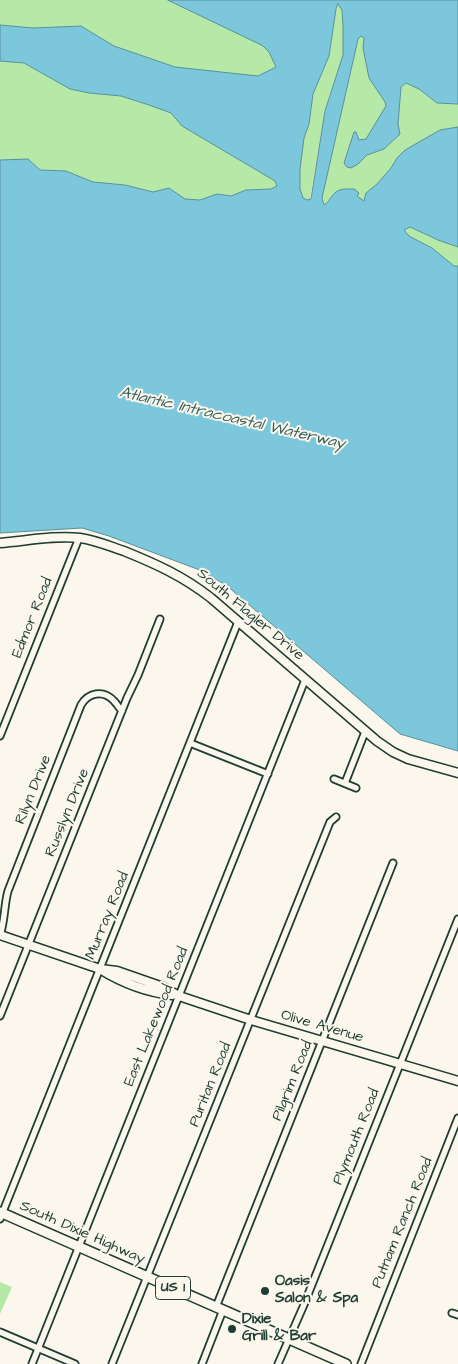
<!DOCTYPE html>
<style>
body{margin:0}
canvas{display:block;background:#fbf7ec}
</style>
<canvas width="458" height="1364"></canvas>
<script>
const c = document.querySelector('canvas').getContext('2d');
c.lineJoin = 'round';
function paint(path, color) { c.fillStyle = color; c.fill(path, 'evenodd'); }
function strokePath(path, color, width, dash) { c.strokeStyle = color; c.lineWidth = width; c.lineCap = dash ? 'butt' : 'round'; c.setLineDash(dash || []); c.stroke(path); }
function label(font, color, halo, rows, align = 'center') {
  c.font = font + ' "Architects Daughter",sans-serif'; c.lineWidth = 4; c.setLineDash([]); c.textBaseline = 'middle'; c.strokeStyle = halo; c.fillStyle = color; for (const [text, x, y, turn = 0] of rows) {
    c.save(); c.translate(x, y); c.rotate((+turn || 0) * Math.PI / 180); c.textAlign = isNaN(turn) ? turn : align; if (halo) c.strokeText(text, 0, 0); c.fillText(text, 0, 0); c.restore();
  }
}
const green = new Path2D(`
 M0,0H168L263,46L269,52L276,67L258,76L175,67L114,46L81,26L33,28L0,25Z
 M339,4L342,10L343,26V55L325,111L310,199L307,200L303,198L300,189V169L304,137L309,124L313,94L329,56L336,9Z
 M361,36L364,38L363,48L369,78L385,102L386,106L366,139L359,141L356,132H354L351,144L358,164L367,155L384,149L400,134L398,124L401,87L406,83L419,89L437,103L458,104V127L440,130L405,150L397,158L391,168L377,184L366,193L364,201L356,195L333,194L327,204L323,205L322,198L358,39Z
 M0,61L24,63L70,89L89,93L121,96L149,105L171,113L182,126L275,181L277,186L272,189L246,190L231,196L217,194L200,200L185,199L169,188L153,192L125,185L93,182L66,171L40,170L28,159L0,160Z
 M409,227L438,240L458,247V266H454L432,248L409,236L404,230Z
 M0,1282L12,1287L0,1314Z`);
const water = new Path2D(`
 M168,0H458V104L437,103L419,89L406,83L401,87L398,124L400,134L384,149L367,155L358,164L351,168L347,167L344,163L354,132H356L359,140L366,139L386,106L385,102L369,78L363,48L364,38L361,36L358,39L322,198L324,205C328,203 329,200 332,196C338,188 345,189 354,189L359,193L357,196L364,201L366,193L377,184L391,168L397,158L405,150L440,130L458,127V247L438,240L410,227L404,230L409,236L432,248L454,266H458V751L400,734L226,585L197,569L109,536L82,528L0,533V160L28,159L40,170L66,171L93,182L125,185L153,192L169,188L185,199L200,200L217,194L231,196L246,190L271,189L277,186L275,181L182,126L171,113L149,105L121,96L89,93L70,89L24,63L0,61V25L33,28L81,26L114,46L175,67L258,76L276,67L269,52L263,46ZM338,4L342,10L343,26V55L325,111L311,199L307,200L303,198L300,189V169L304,138L309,124L313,94L329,56L336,9Z`);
const minor = new Path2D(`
 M0,736L79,538
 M190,743L268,774
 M334,779L356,788
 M345,783L365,732
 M0,935C5,921 4,905 8,891L81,705C88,693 103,689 114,701C117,704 119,708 122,711
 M0,1016L127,698L138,675L160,619
 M0,1219L238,622
 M216,1307L393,863
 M452,1313L458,1315
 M0,1332L75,1364
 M32,1364L305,680
 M112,1364L330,822L336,817
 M202,1364L223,1310
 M278,1364L303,1307L458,919
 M361,1364L458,1118`);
const tertiary = new Path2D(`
 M0,543C26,541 54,535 80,538C95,540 109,546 124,551C156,564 183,576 211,598L377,741L393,752L408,759L458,773
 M0,935L100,969C121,982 147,992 172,995
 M100,969L117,971L163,987L179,996L251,1020L458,1081`);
const primary = new Path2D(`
 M0,1212L346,1364`);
const markers = [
 [265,1291,5,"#1f3d34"],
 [232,1329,5,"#1f3d34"]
];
const shields = [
 [173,1288,35]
];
const shieldNames = [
 ["US 1",173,1288]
];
const streetNames = [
 ["South Flagler Drive",250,615,40],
 ["Edmor Road",33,618,-68],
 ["Rilyn Drive",34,790,-68],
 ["Russlyn Drive",68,813,-68],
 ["Murray Road",108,916,-68],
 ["East Lakewood Road",157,1017,-68],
 ["Olive Avenue",322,1027,16],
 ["Pilgrim Road",293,1081,-68],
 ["Puritan Road",211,1085,-68],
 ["Plymouth Road",357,1137,-68],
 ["Putnam Ranch Road",403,1223,-68],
 ["South Dixie Highway",82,1233,24]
];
const poiNames = [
 ["Oasis",275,1282],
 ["Salon & Spa",275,1299],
 ["Dixie",242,1320],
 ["Grill & Bar",242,1337]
];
const waterNames = [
 ["Atlantic Intracoastal Waterway",232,419,13]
];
paint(green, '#b6e8a8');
paint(water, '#7dc7dd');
strokePath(water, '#579099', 1);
strokePath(minor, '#1f3d34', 9);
strokePath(tertiary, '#1f3d34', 11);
strokePath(primary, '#1f3d34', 12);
strokePath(minor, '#fbf7ec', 5.5);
strokePath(tertiary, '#fbf7ec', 8);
strokePath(primary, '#fbf7ec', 9);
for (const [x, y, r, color] of markers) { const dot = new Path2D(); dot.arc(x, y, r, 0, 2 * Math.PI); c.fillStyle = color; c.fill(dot); strokePath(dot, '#fbf7ec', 2); }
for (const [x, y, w] of shields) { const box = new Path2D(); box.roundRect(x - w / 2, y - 11.5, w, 23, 4); c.fillStyle = '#fbf7ec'; c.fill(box); strokePath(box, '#1f3d34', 1); }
label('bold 14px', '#1f3d34', null, shieldNames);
label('15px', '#1f3d34', '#fbf7ec', streetNames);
label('bold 15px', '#1f3d34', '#fbf7ec', poiNames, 'left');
label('italic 16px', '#36605e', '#fbf7ec', waterNames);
</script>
